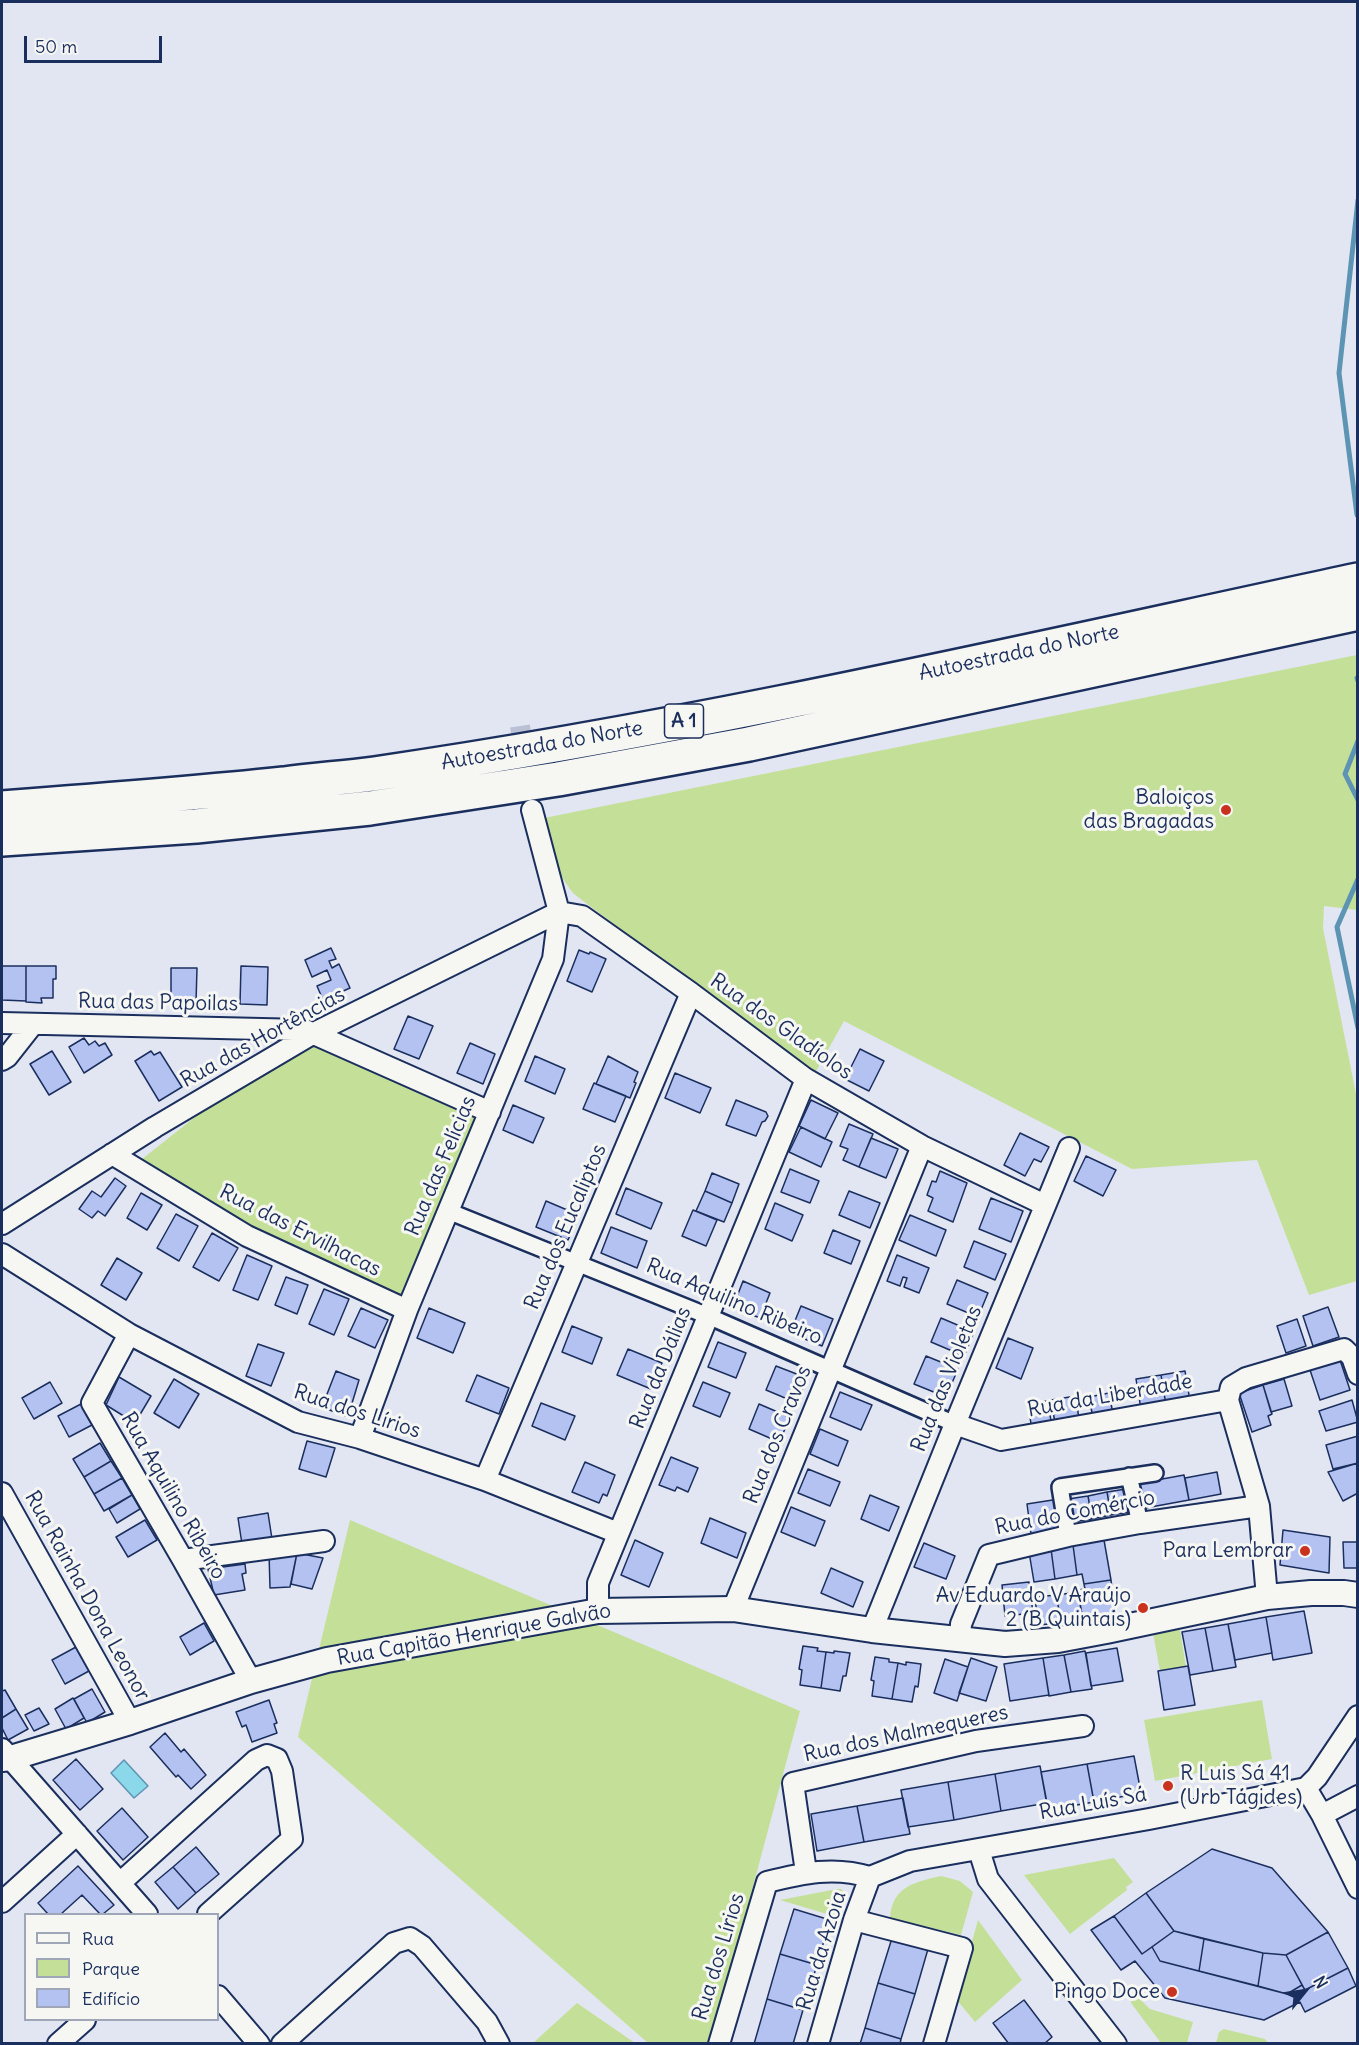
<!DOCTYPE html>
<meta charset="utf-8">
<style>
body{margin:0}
#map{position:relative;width:1359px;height:2045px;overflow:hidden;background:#e2e6f2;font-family:Delius,sans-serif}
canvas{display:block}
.frame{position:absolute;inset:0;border:3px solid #1b2f5e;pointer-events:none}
.legend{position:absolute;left:24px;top:1913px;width:195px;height:108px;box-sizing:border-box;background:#f6f6f2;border:2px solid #9ea6b7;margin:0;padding:8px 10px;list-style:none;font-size:18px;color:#1b2f5e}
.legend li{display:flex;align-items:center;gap:12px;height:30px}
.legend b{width:30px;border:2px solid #9ea6b7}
.north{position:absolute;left:1275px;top:1961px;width:60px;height:60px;-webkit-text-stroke:4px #f6f6f2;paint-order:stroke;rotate:60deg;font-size:16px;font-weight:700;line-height:24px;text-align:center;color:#1b2f5e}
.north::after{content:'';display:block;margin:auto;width:21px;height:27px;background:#1b2f5e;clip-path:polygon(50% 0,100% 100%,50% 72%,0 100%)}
.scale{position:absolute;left:24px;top:36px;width:138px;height:27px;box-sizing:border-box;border:3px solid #1b2f5e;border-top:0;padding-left:8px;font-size:18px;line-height:21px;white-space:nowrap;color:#1b2f5e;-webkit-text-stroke:4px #f6f6f2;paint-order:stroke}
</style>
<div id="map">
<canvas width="1359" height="2045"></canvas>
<div class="frame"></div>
<ul class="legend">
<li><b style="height:8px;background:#f6f6f2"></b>Rua</li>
<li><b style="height:16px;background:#c4e098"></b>Parque</li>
<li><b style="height:16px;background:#b4c2f2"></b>Edifício</li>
</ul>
<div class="north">N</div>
<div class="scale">50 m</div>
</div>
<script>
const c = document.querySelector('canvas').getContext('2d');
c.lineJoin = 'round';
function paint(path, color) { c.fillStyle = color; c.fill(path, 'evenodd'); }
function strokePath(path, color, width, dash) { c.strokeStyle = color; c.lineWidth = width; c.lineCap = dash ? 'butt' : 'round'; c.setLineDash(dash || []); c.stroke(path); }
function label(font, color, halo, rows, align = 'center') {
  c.font = font + ' Delius,sans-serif'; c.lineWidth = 6; c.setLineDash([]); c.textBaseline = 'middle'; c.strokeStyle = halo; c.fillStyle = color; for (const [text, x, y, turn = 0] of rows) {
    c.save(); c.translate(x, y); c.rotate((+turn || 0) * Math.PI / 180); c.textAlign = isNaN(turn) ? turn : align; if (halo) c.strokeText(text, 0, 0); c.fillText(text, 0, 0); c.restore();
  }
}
const green = new Path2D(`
 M1357,655V910L1324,906L1323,928L1357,1099V1281L1309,1295L1257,1160L1132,1169L844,1021L814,1075L574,894C554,870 551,848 544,818Z
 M305,1030L483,1120L407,1310L132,1167Z
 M350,1520L800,1711L711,2043H648L298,1737Z
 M1180,1630L1186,1667L1160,1671L1153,1633Z
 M1262,1700L1272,1759L1155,1781L1144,1720Z
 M1114,1858L1133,1882L1126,1887L1127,1890L1070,1934L1024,1875Z
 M941,1876L960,1881L973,1892L961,1935L890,1918C892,1887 914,1882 941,1876Z
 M837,1889H841L846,1894L840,1918L780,1900Z
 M978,1920L1022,1980L975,2022L956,1999Z
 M1132,1998L1140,1999L1150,2009L1193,2022L1187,2043H1161L1131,2003Z
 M577,2003L635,2043H533Z
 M1224,2029L1265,2039L1268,2043H1216L1219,2032Z`);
const water = new Path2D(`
 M124,1760L148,1786L134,1798L111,1773Z`);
const stream = new Path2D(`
 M1357,515L1339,373L1358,200
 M1357,678L1358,681
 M1358,741L1345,774L1358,800
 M1358,879L1337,927L1358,1028`);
const building = new Path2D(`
 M331,948L336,959L329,961L332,968L339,964L350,988L323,1000L317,986L331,980L327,970L312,977L305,960Z
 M579,950L589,954L590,952L606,959L592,992L567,981Z
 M2,966H26V1001L2,1000Z
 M26,966H56V979H53V998H41L42,1003L26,1002Z
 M241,966L268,967L267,1005L240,1004Z
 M171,968H197L196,1003L171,1002Z
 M408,1016L433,1026L419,1059L394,1049Z
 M84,1038L89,1045L95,1041L99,1046L105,1043L112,1055L84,1073L69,1047Z
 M470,1043L495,1054L483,1084L457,1073Z
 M860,1049L884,1061L869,1091L845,1079Z
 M52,1051L71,1082L49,1095L30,1064Z
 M151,1051L154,1055L160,1052L182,1087L159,1101L135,1061Z
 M535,1056L565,1069L555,1094L525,1081Z
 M608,1056L638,1072L634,1082L636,1083L630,1098L596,1084Z
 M675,1073L711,1088L700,1113L665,1098Z
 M594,1083L626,1096L615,1122L583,1109Z
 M736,1100L766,1112L768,1116L765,1121L762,1122L756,1136L726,1125Z
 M811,1100L838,1113L825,1139L799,1126Z
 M513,1105L544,1118L533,1143L503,1130Z
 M849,1124L873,1134L859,1167L843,1160L848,1149L840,1146Z
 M801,1127L832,1142L821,1167L789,1152Z
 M1020,1133L1049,1147L1041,1162L1034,1159L1025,1176L1004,1165Z
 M871,1138L898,1149L886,1178L859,1167Z
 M1086,1156L1116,1170L1103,1196L1074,1181Z
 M790,1169L819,1181L810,1203L781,1192Z
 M940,1171L967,1183L953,1222L928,1211L933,1198L927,1195L932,1181L936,1182Z
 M712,1173L739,1184L732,1203L705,1191Z
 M115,1178L126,1186L105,1216L98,1211L92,1218L79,1209L92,1191L101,1197Z
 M626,1188L662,1203L651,1229L616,1214Z
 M705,1191L732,1203L724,1222L696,1211Z
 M849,1191L880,1203L870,1228L839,1215Z
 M141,1193L162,1205L147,1230L127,1218Z
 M991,1198L1023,1211L1011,1242L979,1229Z
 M546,1201L579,1215L568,1240L536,1227Z
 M775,1203L803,1215L792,1241L765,1229Z
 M693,1210L717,1220L706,1246L682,1236Z
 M176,1214L198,1226L179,1261L157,1248Z
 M910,1215L946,1230L936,1256L899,1240Z
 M611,1227L647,1241L637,1268L601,1253Z
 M833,1230L860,1241L851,1264L824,1253Z
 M212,1233L238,1248L219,1281L193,1267Z
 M974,1241L1006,1254L995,1280L964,1267Z
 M247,1255L272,1266L258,1300L233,1290Z
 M897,1255L929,1268L919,1293L904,1287L907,1278L903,1277L900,1286L887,1281Z
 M117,1258L142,1273L126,1300L101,1285Z
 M286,1277L308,1285L297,1314L275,1305Z
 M957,1280L988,1293L978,1317L947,1304Z
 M743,1281L770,1293L760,1318L733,1307Z
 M324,1289L349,1299L334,1335L309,1324Z
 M801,1306L833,1319L822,1346L790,1333Z
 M1328,1307L1339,1337L1313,1346L1303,1316Z
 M361,1308L388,1320L375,1348L348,1336Z
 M429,1308L465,1323L453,1353L417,1338Z
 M941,1318L974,1332L964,1356L931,1342Z
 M1297,1319L1306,1346L1286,1353L1277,1326Z
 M572,1326L602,1338L592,1364L562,1352Z
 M1008,1338L1033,1348L1021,1379L996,1368Z
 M718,1342L746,1353L736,1378L708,1367Z
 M258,1344L284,1353L271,1386L246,1376Z
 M628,1349L662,1363L651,1389L617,1375Z
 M926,1356L958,1369L946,1397L914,1384Z
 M1340,1360L1350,1390L1320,1400L1310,1370Z
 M776,1366L807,1378L797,1403L766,1390Z
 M336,1371L359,1380L350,1410L348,1409L345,1416L322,1407Z
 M1185,1371L1190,1401L1166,1405L1161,1375Z
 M477,1375L509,1388L499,1414L466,1401Z
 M1161,1375L1166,1405L1141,1409L1136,1379Z
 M119,1377L151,1396L135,1423L106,1405Z
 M174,1379L199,1394L179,1428L154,1413Z
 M1284,1379L1292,1406L1271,1412L1263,1385Z
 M50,1382L62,1403L34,1419L22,1398Z
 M703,1382L730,1393L720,1417L693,1406Z
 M1263,1385L1272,1414L1268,1416L1271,1425L1252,1432L1239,1393Z
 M840,1392L872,1405L861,1430L830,1417Z
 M1109,1393L1113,1414L1093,1418L1089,1397Z
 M1076,1396L1079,1420L1055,1423L1051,1400Z
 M1352,1400L1358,1422L1326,1431L1319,1411Z
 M1048,1401L1051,1421L1031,1424L1028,1403Z
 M541,1403L575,1416L565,1440L532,1426Z
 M81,1404L92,1425L69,1437L58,1416Z
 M759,1404L787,1416L789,1419L787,1424L784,1425L783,1428L785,1429L779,1442L749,1429Z
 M820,1429L848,1441L838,1466L810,1454Z
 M1358,1436V1463L1333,1469L1326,1445Z
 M307,1441L335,1448L326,1477L299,1469Z
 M100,1443L111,1461L84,1477L73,1459Z
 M671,1457L698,1468L688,1492L677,1487L675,1491L659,1485Z
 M111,1461L122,1478L94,1494L84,1477Z
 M585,1462L615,1475L607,1496L603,1494L599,1503L572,1492Z
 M1358,1463V1493L1343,1501L1328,1472Z
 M808,1469L840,1482L830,1506L798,1493Z
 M1217,1472L1221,1494L1189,1500L1185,1478Z
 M1184,1475L1189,1500L1140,1509L1135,1484Z
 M122,1478L132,1495L104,1511L94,1494Z
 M1126,1489L1130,1512L1111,1515L1107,1492Z
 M1107,1492L1111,1515L1092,1519L1088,1496Z
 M132,1495L140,1509L117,1523L109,1509Z
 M870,1495L899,1507L889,1531L861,1519Z
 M1088,1496L1092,1519L1073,1522L1068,1499Z
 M1059,1499L1063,1530L1031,1534L1027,1504Z
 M791,1507L825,1521L815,1546L781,1532Z
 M268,1513L272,1539L242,1544L238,1518Z
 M710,1518L746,1533L737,1558L701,1543Z
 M145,1520L157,1540L128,1557L116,1537Z
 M1283,1530L1330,1537L1329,1573L1280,1565Z
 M635,1540L663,1553L649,1587L621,1575Z
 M1104,1540L1111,1580L1084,1584L1082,1574L1077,1575L1073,1545Z
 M1343,1542H1358V1568H1344Z
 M924,1543L955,1556L946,1579L914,1567Z
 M1073,1545L1077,1575L1055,1579L1051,1549Z
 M1051,1549L1055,1579L1034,1582L1029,1552Z
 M269,1553H297L290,1587L270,1588Z
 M297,1553L323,1558L312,1589L291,1584Z
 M245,1564L246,1573L242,1574L245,1590L214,1595L208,1569Z
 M831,1568L863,1582L853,1607L821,1593Z
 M1111,1580L1116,1619L1083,1624L1078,1590L1085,1589L1084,1584Z
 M1029,1582L1033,1613L1005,1616L1002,1585Z
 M1078,1592L1083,1620L1060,1623L1057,1595Z
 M1057,1595L1060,1623L1038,1625L1035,1597Z
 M1304,1611L1312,1653L1273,1660L1266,1617Z
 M1266,1617L1272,1653L1235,1660L1228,1624Z
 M204,1623L214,1641L190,1655L180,1637Z
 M1228,1624L1236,1667L1213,1671L1205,1628Z
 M1205,1628L1213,1671L1190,1675L1182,1632Z
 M803,1646L818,1648L817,1651L826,1652L821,1688L800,1685L802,1670L799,1669Z
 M76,1647L89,1671L65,1684L52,1660Z
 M1117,1648L1123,1681L1091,1686L1086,1653Z
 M834,1651L850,1653L846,1676H843L840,1691L821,1688L826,1652L834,1653Z
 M1085,1651L1092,1689L1071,1692L1064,1655Z
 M1064,1655L1071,1692L1049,1696L1043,1658Z
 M875,1657L889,1659V1662L898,1663L892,1699L872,1696L874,1681L871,1680Z
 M971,1658L997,1667L986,1701L959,1693Z
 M1043,1658L1049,1695L1010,1701L1004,1664Z
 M945,1659L968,1667L957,1701L934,1693Z
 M906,1662L921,1664L918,1687L915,1686L912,1702L892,1699L898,1663L906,1665Z
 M1188,1666L1195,1705L1164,1710L1158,1671Z
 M92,1689L105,1712L87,1723L74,1699Z
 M5,1690L16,1709L2,1718V1691Z
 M73,1698L84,1718L66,1729L55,1709Z
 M269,1700L277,1723L274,1724L277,1733L252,1742L246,1725L242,1727L236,1712Z
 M39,1708L49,1724L34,1731L25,1715Z
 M16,1709L28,1729L8,1740L2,1728V1718Z
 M165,1733L181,1752L184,1749L206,1775L191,1789L178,1775L176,1777L150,1747Z
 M1134,1756L1141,1793L1094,1802L1087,1764Z
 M76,1759L103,1789L80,1810L53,1780Z
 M1087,1764L1094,1802L1048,1810L1041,1772Z
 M1040,1766L1047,1803L1001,1811L995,1774Z
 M995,1774L1001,1811L954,1820L948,1782Z
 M948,1782L954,1820L908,1827L901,1790Z
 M903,1798L910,1834L864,1842L857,1806Z
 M857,1806L864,1842L817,1851L811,1814Z
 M122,1808L148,1837L123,1860L97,1831Z
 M196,1847L219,1874L196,1893L173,1867Z
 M1212,1849L1272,1868L1328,1932L1286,1955L1263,1953L1174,1931L1146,1893Z
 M78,1866L114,1905L103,1914H100L82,1895L61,1914H48L38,1903Z
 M173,1867L196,1893L178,1909L155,1882Z
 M1146,1893L1174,1931L1142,1954L1114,1916Z
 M794,1909L830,1920L817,1965L780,1954Z
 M1114,1916L1142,1954L1152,1947L1160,1961L1287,1994L1302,1985L1305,1990L1348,1968L1356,1986L1305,2012L1300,2002L1264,2020L1165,1998L1135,1961L1121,1970L1091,1930Z
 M1174,1931L1204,1939L1199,1971L1160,1961L1152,1947Z
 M1328,1932L1348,1968L1305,1990L1286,1955Z
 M892,1938L928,1949L915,1994L878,1983Z
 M1204,1939L1263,1953L1258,1986L1199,1971Z
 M1263,1953L1286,1955L1302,1985L1287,1994L1258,1986Z
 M780,1954L817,1965L803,2010L767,1999Z
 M878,1983L915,1994L901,2039L865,2028Z
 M767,1999L803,2010L793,2044H754Z
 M1024,2000L1052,2037L1044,2044H1009L993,2023Z
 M865,2028L901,2039L900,2044H860Z`);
const minorTunnel = new Path2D(`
 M520,726L530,794`);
const pedestrian = new Path2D(`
 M448,1211L708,1316L955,1424
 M1129,1476L1140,1523
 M1068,1536L1060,1487L1155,1473`);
const minor = new Path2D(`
 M559,912L582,916L691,993L806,1079L922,1146L1045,1205
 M2,1023L305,1030L490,1112
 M2,1060L7,1057L33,1024
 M112,1154L247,1236L407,1310
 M2,1224L155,1127L314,1033L559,912
 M2,1254L129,1334L298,1422L360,1438L485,1480L618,1533
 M129,1334L92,1403L183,1560L251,1681
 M955,1424L1001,1440L1228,1400
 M360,1438L407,1310L553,959L559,912L532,810
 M485,1480L691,993
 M2,1493L130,1722
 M183,1560L324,1541
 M1267,1597L1259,1506L1228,1400L1231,1387L1246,1378L1344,1349L1352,1357L1358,1374
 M733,1609L922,1146
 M598,1611V1583L806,1079
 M872,1630L955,1424L1069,1148
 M960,1638L961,1624L989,1555L1068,1536L1140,1523L1259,1506
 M2,1749L147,1914
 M1306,1788L1322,1815L1358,1888
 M1322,1815L1358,1796
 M979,1850L988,1879L1116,2044
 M806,1872L793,1783L976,1741L1083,1726
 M120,1883L256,1760L267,1755L277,1759L282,1771L292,1839L208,1914
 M2,1902L77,1834
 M854,1920L962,1948L934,2044
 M218,1996L259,2044
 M58,2044L85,2020
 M282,2044L394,1943L410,1938L422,1946L487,2022L499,2044
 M719,2044L767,1882C803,1873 834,1866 870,1877
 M818,2044L854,1920L870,1877L910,1861L1149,1819L1306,1788L1317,1777L1358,1716`);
const tertiary = new Path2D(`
 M2,1759L11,1758L130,1722L251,1681L327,1660L598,1611L733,1609L872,1630L1005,1644L1058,1640L1106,1631L1267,1597L1311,1593H1344L1358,1595`);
const motorway = new Path2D(`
 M2,808C96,801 190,794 284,784C314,780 344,778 374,774C705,726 1031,650 1358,580
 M2,839L196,826L370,808L558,779L749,744L1358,613`);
const markers = [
 [1226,810,6,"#c8321e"],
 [1305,1551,6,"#c8321e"],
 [1143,1608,6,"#c8321e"],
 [1168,1786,6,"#c8321e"],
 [1172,1992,6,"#c8321e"]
];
const shields = [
 [684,721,39]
];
const shieldNames = [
 ["A 1",684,721]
];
const streetNames = [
 ["Autoestrada do Norte",1019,653,-12],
 ["Autoestrada do Norte",542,746,-10],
 ["Rua das Papoilas",158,1003,1],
 ["Rua dos Gladíolos",781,1027,35],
 ["Rua das Hortências",263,1038,-29],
 ["Rua das Felícias",441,1166,-67],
 ["Rua dos Eucaliptos",566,1227,-67],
 ["Rua das Ervilhacas",300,1231,27],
 ["Rua Aquilino Ribeiro",734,1302,23],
 ["Rua da Dálias",661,1368,-68],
 ["Rua das Violetas",947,1379,-68],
 ["Rua da Liberdade",1110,1396,-10],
 ["Rua dos Lírios",357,1412,18],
 ["Rua dos Cravos",778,1435,-68],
 ["Rua Aquilino Ribeiro",173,1496,60],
 ["Rua do Comércio",1075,1513,-11],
 ["Rua Rainha Dona Leonor",87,1596,61],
 ["Rua Capitão Henrique Galvão",474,1635,-10],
 ["Rua dos Malmequeres",906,1734,-12],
 ["Rua Luís Sá",1093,1804,-10],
 ["Rua da Azoia",822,1951,-73],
 ["Rua dos Lírios",719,1957,-73]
];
const poiNames = [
 ["Baloiços",1214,798],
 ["das Bragadas",1214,822],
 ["Para Lembrar",1293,1551],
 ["Av Eduardo V Araújo",1131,1596],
 ["2 (B Quintais)",1131,1620],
 ["R Luis Sá 41",1180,1774,"left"],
 ["(Urb Tágides)",1180,1798,"left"],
 ["Pingo Doce",1160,1992]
];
paint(green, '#c4e098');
paint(water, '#8bd8eb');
strokePath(water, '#5e94b3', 1.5);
strokePath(stream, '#5e94b3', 5);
paint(building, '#b4c2f2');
strokePath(building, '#1b2f5e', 1.5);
strokePath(minorTunnel, '#bac1d4', 20, [20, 10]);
strokePath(pedestrian, '#1b2f5e', 20);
strokePath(minor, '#1b2f5e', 24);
strokePath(tertiary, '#1b2f5e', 28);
strokePath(motorway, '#1b2f5e', 38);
strokePath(pedestrian, '#f6f6f2', 15);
strokePath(minor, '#f6f6f2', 20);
strokePath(tertiary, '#f6f6f2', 24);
strokePath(motorway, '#f6f6f2', 33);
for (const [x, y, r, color] of markers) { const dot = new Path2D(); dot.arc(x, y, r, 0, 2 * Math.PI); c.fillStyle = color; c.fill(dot); strokePath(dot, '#f6f6f2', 2); }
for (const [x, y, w] of shields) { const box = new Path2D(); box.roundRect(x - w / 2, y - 17, w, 34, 4.5); c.fillStyle = '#f6f6f2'; c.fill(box); strokePath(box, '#1b2f5e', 1.5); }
label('bold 20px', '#1b2f5e', null, shieldNames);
label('21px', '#1b2f5e', '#f6f6f2', streetNames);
label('21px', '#1b2f5e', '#f6f6f2', poiNames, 'right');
</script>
